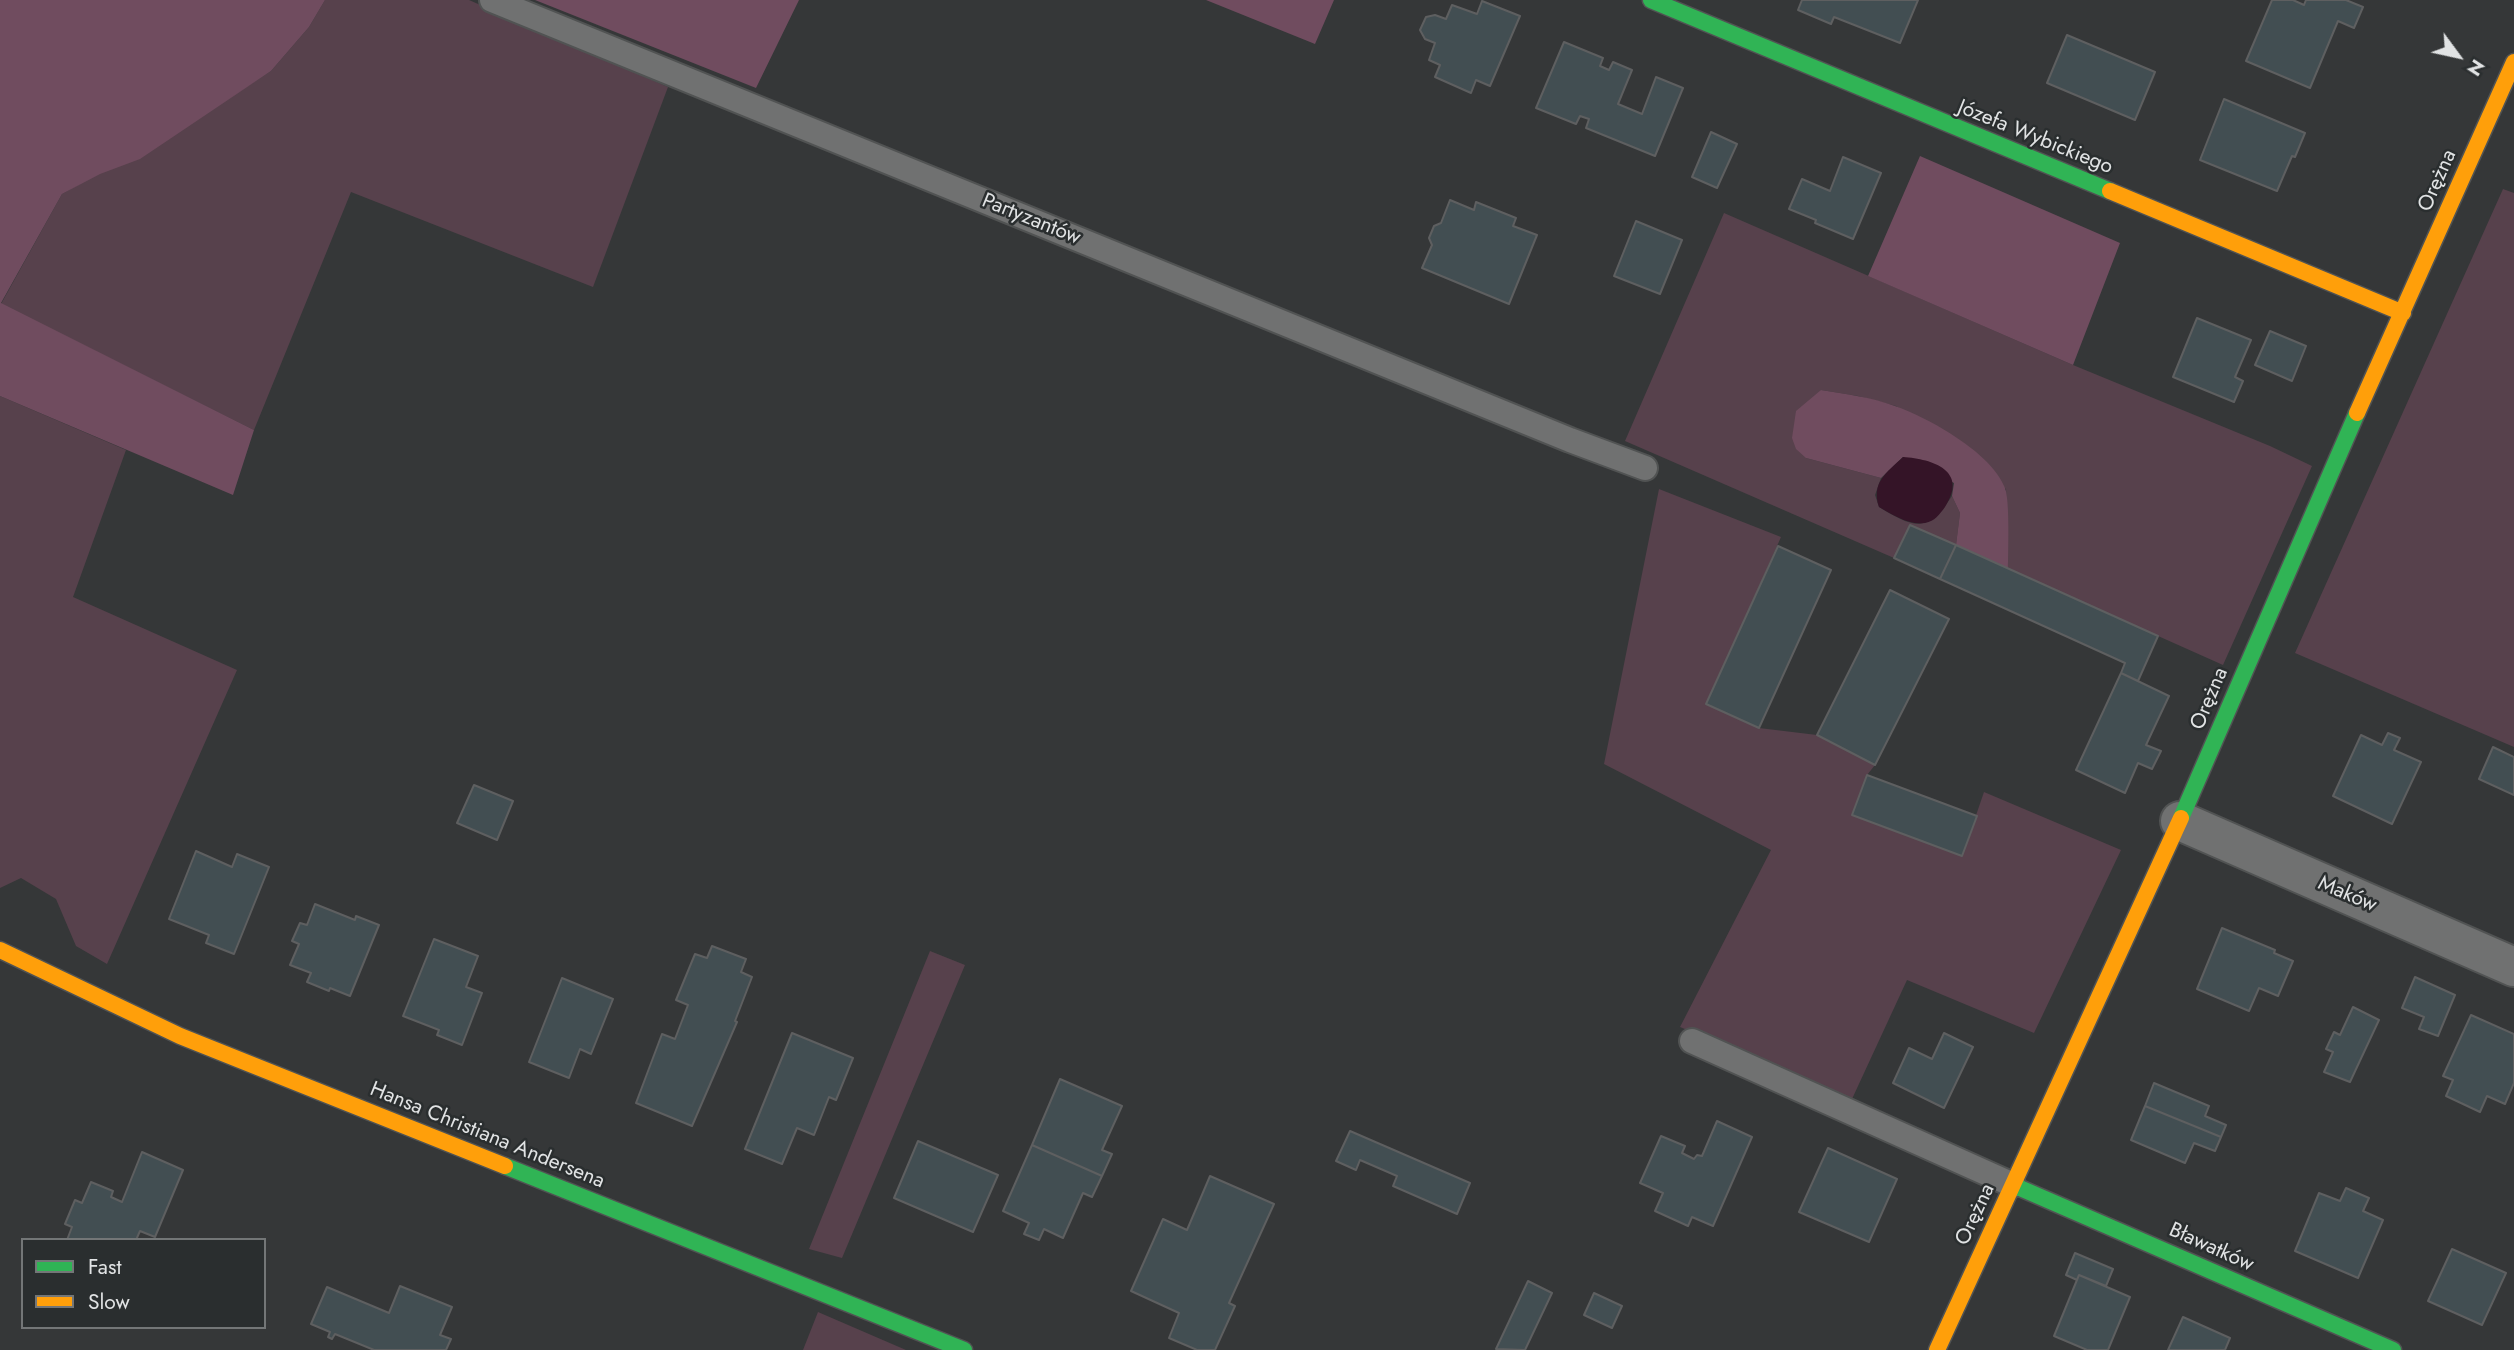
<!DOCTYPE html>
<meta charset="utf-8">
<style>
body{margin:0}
#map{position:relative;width:2514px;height:1350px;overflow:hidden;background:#353738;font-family:Jost,sans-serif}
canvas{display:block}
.legend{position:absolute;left:21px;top:1238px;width:245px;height:91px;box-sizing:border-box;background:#2a2e2f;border:2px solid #737677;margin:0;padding:9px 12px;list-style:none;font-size:21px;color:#e1e3e4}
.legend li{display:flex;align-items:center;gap:14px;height:35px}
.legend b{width:35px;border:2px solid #737677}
.north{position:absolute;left:2423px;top:21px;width:70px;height:70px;-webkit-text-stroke:5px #2a2e2f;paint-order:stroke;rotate:123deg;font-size:19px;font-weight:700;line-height:28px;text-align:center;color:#e1e3e4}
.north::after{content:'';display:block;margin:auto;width:24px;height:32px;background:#e1e3e4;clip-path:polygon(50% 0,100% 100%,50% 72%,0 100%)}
</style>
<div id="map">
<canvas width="2514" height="1350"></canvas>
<ul class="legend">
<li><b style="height:9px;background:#30b455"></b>Fast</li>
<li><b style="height:9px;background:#ff9f0a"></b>Slow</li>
</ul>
<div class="north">N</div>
</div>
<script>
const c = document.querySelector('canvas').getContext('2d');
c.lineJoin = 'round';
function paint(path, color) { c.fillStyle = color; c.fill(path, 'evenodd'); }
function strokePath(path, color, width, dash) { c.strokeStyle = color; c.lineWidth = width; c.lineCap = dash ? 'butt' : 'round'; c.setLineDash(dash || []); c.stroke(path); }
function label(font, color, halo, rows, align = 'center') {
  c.font = font + ' Jost,sans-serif'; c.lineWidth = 5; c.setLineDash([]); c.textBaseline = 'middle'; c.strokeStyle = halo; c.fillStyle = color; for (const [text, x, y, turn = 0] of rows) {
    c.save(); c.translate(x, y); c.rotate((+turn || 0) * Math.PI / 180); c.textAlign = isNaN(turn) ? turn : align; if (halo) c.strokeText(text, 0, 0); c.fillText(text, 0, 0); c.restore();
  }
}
const green = new Path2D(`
 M325,0H469L668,87L593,287L351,192L254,430L1,304L62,194L214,108L271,71L309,27Z
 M2503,189L2514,193V747L2295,653Z
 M1724,213L2073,365L2270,446L2312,466L2223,665L2008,569L2006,489L1896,406L1858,396L1821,390L1806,458L1881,478L1875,495L1879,507C1915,529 1928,533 1952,496L1960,513L1956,545L1910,525L1894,558L1625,441Z
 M0,396L126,450L73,597L237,670L107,964L76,946L56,899L21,878L0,888Z
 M1659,489L1781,537L1707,704L1759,728L1817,735L1875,765L1867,775L1853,815L1962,856L1984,792L2121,850L2034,1033L1907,980L1852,1099L1680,1027L1771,850L1604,764Z
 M930,951L965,965L842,1258L809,1249Z
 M818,1312L906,1350H803Z`);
const forest = new Path2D(`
 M0,0H325L309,27L271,71L140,159L100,174L62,194L1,303L254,430L233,495L0,396Z
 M535,0H799L756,88Z
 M1206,0H1334L1315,44Z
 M1920,156L2120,243L2073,365L1868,276Z
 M1821,390C1846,394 1871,397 1895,406C1929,418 1992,453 2005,488C2010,501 2008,552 2008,569L1956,545L1960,513L1952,496L1954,483L1903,457L1881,478L1806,458L1796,449L1792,438L1796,411Z`);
const water = new Path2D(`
 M1903,457C1933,459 1969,471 1945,507C1939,515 1935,521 1925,523C1910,526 1891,514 1879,507C1871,483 1886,473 1903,457Z`);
const building = new Path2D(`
 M1802,0H1918L1900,43L1834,17L1831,24L1798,10Z
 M2272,0H2293L2304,5L2306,0H2346L2363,7L2354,28L2338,21L2310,88L2246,61Z
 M1482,1L1520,16L1490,86L1476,80L1471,93L1435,77L1440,65L1429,60L1435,43L1425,39L1420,30L1426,17L1435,15L1446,19L1452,5L1477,14Z
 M2067,35L2155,72L2135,120L2047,83Z
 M1564,42L1603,58L1600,66L1609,70L1613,62L1632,70L1618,104L1642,114L1656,77L1683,88L1655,156L1586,128L1589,119L1580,116L1576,124L1536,108Z
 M2224,99L2305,133L2295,157L2292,156L2277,191L2200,160Z
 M1711,132L1737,144L1717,188L1692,177Z
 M1843,157L1881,173L1853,239L1815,223L1816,220L1789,209L1802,179L1830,191Z
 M1450,200L1474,210L1476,202L1516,218L1513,226L1537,235L1509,304L1422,268L1432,245L1429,238L1434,226L1441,223Z
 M1636,221L1682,240L1660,294L1614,276Z
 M2197,318L2251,340L2235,377L2243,381L2234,402L2173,377Z
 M2270,331L2306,346L2292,381L2255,365Z
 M1910,525L1956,545L1940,579L1894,558Z
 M1956,545L2158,636L2138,681L2121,673L2125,663L1940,579Z
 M1778,546L1831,570L1759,728L1706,704Z
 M1890,590L1949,619L1875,765L1817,735Z
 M2121,673L2169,696L2146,745L2161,751L2152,769L2138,763L2125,793L2076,770Z
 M2388,733L2400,738L2394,750L2421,762L2392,824L2333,796L2361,735L2382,745Z
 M2493,747L2514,757V795L2479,779Z
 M1867,775L1977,816L1962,856L1852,815Z
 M474,785L513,801L497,840L457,823Z
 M196,851L232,867L237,854L269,867L234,954L206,943L209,935L169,919Z
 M315,904L355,920L356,916L379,925L350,996L330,988L329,991L307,982L311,973L290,965L299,944L292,941L300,923L307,925Z
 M2222,928L2275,950L2274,953L2293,961L2278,996L2259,988L2249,1011L2197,989Z
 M434,939L478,956L466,987L482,993L462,1045L437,1035L439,1030L403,1016Z
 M712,946L746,959L741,972L752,977L735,1021L737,1022L692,1126L636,1103L662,1034L675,1039L688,1005L676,1000L695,954L707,958Z
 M2415,977L2455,995L2438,1036L2419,1029L2424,1017L2402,1008Z
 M562,978L613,999L591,1054L580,1049L569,1078L529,1062Z
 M2353,1007L2379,1020L2350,1082L2324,1072L2333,1052L2326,1049L2334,1032L2340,1035Z
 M2471,1015L2514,1034V1083L2505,1104L2487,1096L2480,1112L2446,1096L2453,1080L2443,1076Z
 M792,1033L853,1058L836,1100L829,1097L814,1135L797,1128L782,1164L745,1149Z
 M1944,1033L1973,1047L1944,1108L1893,1083L1909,1048L1932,1059Z
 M1060,1079L1122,1106L1102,1150L1112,1154L1102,1176L1032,1145Z
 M2154,1083L2209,1106L2205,1116L2226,1125L2221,1137L2145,1106Z
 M2145,1106L2221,1137L2215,1151L2194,1143L2185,1163L2131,1140Z
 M1717,1121L1752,1137L1713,1226L1692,1217L1688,1226L1655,1211L1663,1193L1640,1183L1661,1136L1685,1146L1682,1153L1694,1159L1697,1155L1702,1156Z
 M1350,1131L1470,1183L1457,1214L1393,1186L1397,1176L1360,1160L1356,1170L1336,1161Z
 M918,1141L998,1175L973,1232L894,1198Z
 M1032,1145L1102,1176L1092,1197L1083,1193L1063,1238L1044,1229L1039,1240L1024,1234L1029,1223L1003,1211Z
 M1828,1148L1897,1179L1869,1242L1799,1212Z
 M142,1152L183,1170L155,1237L140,1231L136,1240H67L72,1227L65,1224L75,1200L82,1203L91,1182L113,1191L111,1197L122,1202Z
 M1210,1176L1274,1204L1229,1303L1235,1306L1215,1350H1197L1169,1338L1179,1313L1131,1291L1163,1219L1187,1230Z
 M2346,1188L2369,1198L2363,1211L2383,1220L2358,1278L2295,1251L2319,1193L2340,1201Z
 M2452,1249L2506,1273L2482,1325L2428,1301Z
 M2075,1253L2113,1269L2106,1286L2079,1275L2077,1280L2066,1275Z
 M2079,1275L2130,1297L2108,1350H2087L2054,1336Z
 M1528,1281L1552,1293L1525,1350L1496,1349Z
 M400,1286L452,1307L440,1335L451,1339L446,1350H374L335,1334L332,1339L328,1337L330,1332L311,1324L327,1287L389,1313Z
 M1594,1293L1622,1306L1612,1328L1584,1315Z
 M2183,1317L2230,1338L2225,1350H2168Z`);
const lane = new Path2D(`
 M492,0L1570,440L1645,468
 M1692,1041L2013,1185`);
const street = new Path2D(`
 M2180,821L2514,967`);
const fast = new Path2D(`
 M1651,0L2110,191
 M2181,818L2357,413
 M505,1166L964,1350
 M2013,1185L2393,1350`);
const slow = new Path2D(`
 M2110,191L2403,313
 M2357,413L2514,62
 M0,950L180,1036L505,1166
 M1937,1350L2181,818`);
const streetNames = [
 ["Józefa Wybickiego",2035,138,22],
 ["Orężna",2438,181,-66],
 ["Partyzantów",1031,220,22],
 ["Orężna",2210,699,-67],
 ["Maków",2347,895,23],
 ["Hansa Christiana Andersena",487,1136,22],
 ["Orężna",1976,1215,-65],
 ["Bławatków",2211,1248,24]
];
paint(green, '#57414c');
paint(forest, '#704c5f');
paint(water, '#341427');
paint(building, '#424e52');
strokePath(building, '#5e5f60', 2);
strokePath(lane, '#515353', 28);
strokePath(street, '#515353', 42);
strokePath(fast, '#515353', 19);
strokePath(slow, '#515353', 19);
strokePath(lane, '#707171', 24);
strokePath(street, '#707171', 38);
strokePath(fast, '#30b455', 16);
strokePath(slow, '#ff9f0a', 16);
label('21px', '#e1e3e4', '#2a2e2f', streetNames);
</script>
